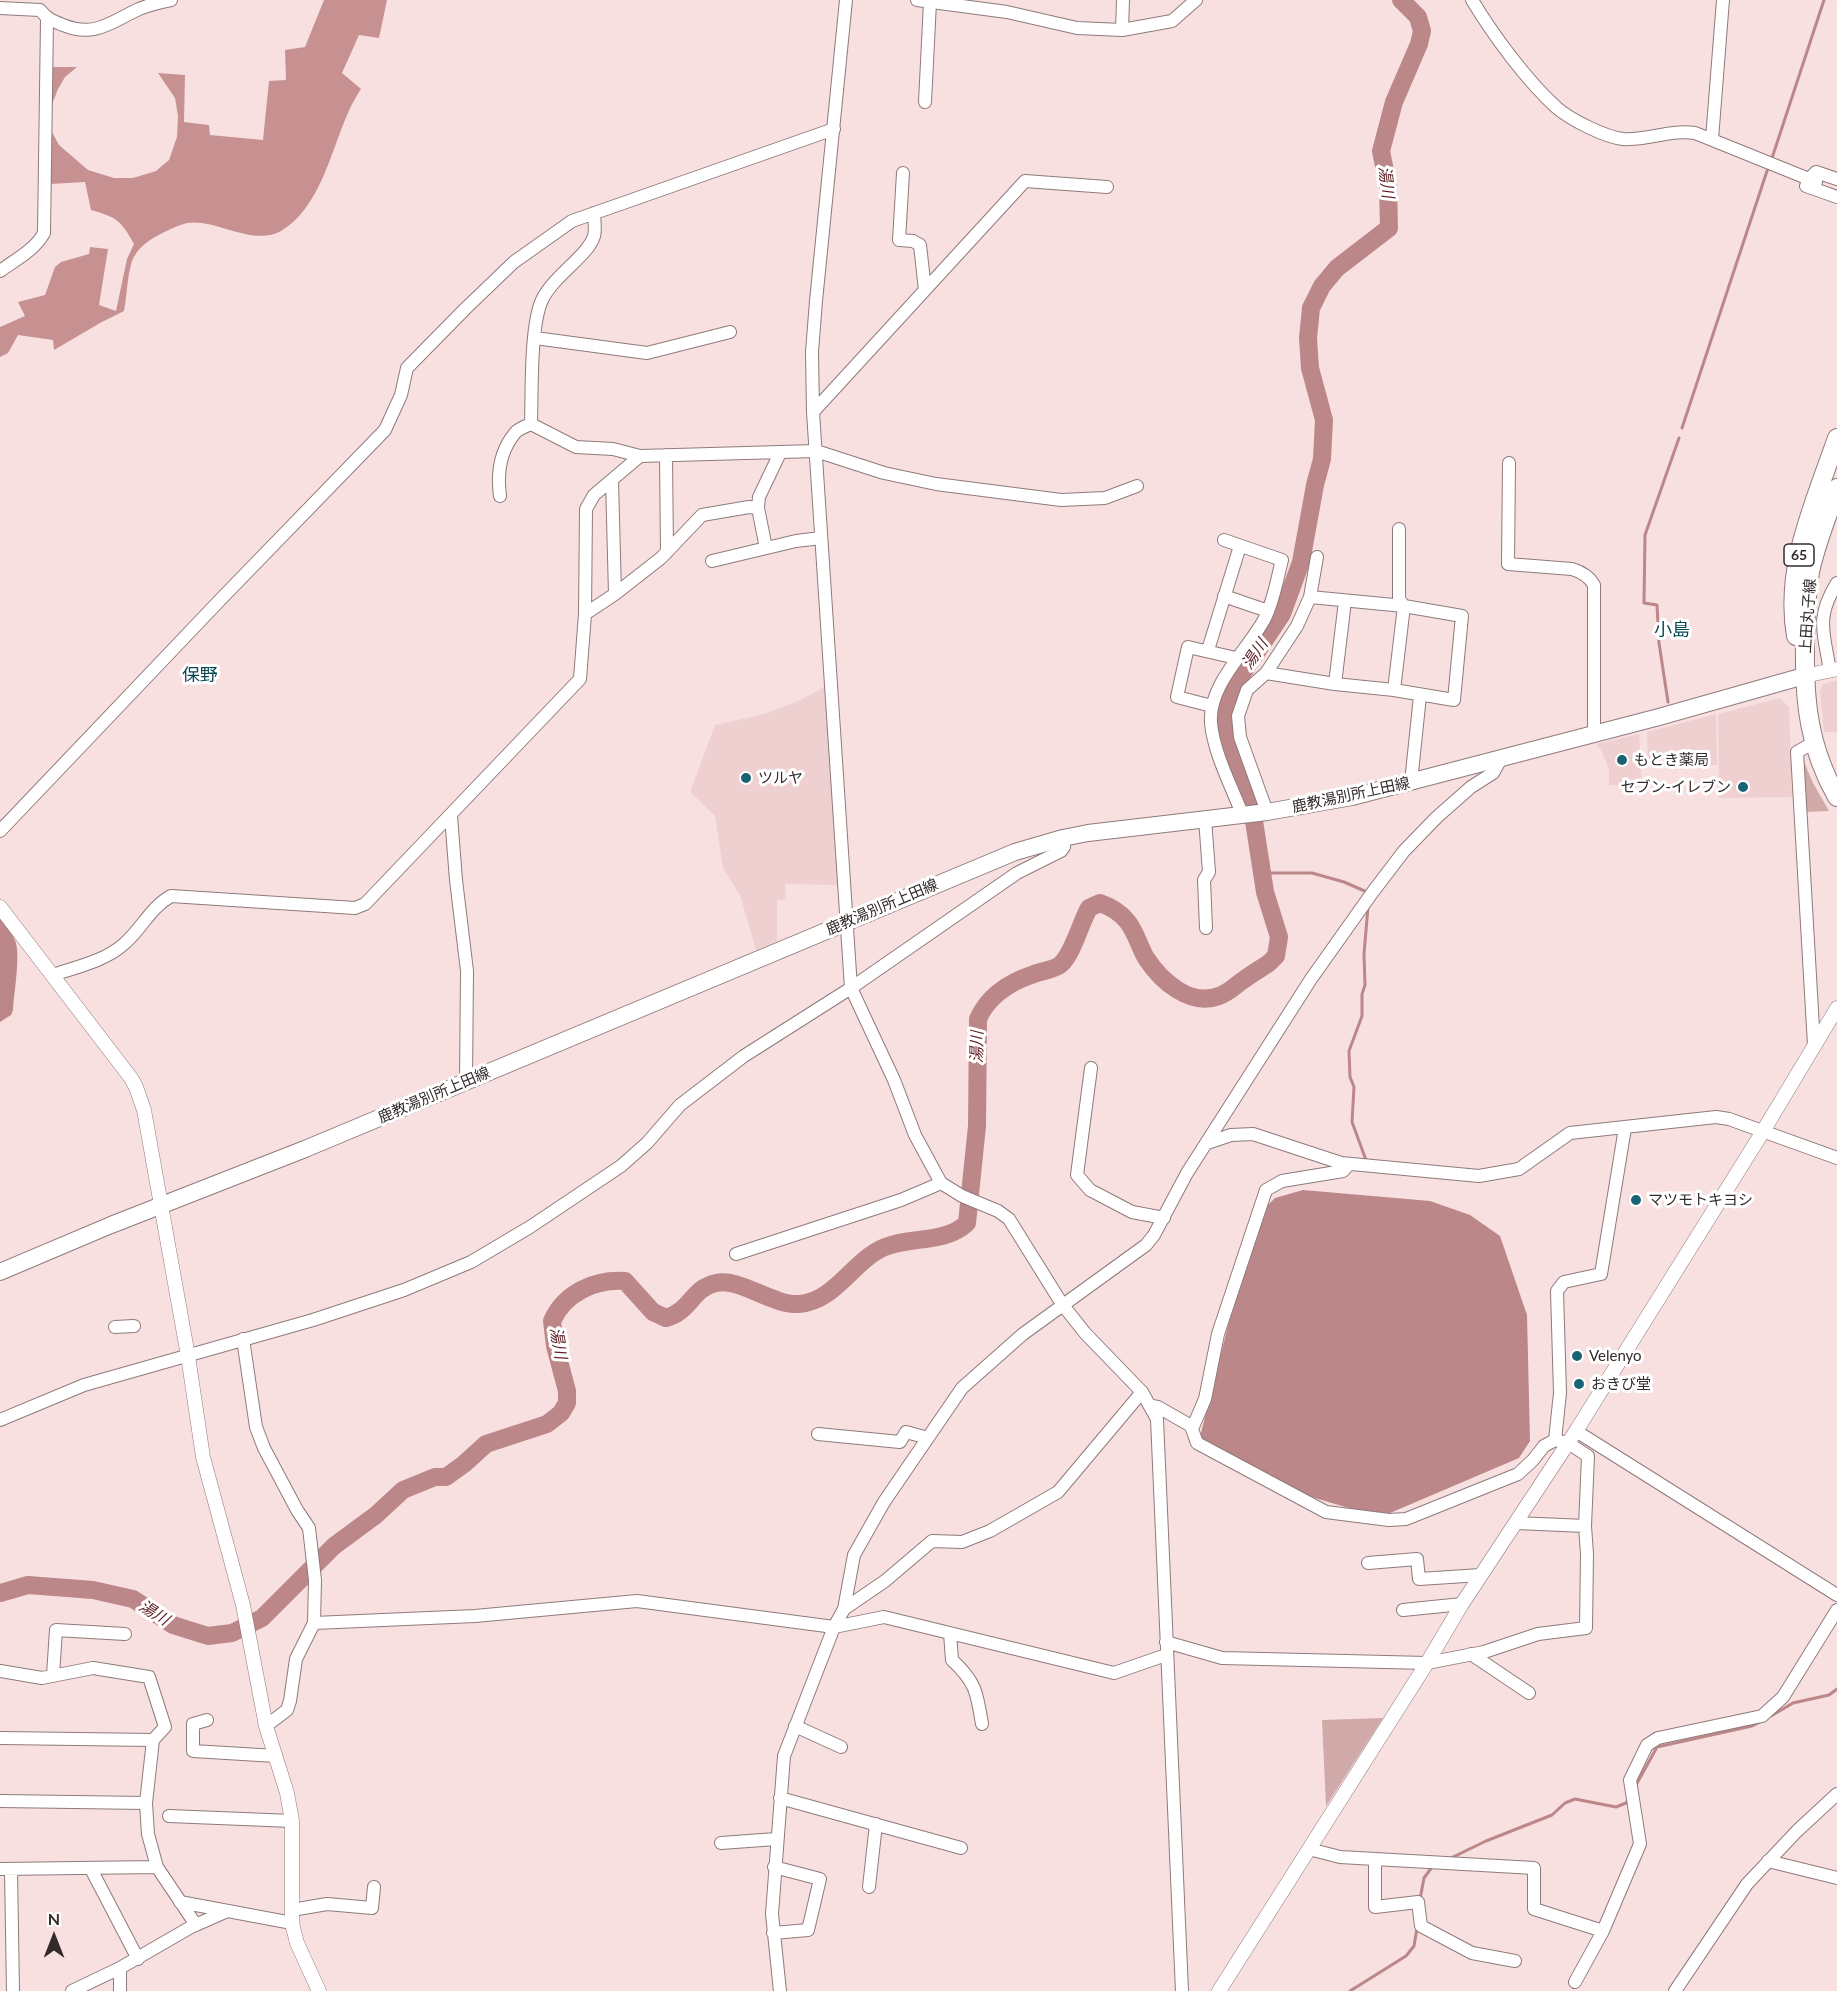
<!DOCTYPE html>
<meta charset="utf-8">
<style>
body{margin:0}
#map{position:relative;width:1837px;height:1991px;overflow:hidden;background:#f8e0e0;font-family:Lato,sans-serif}
canvas{display:block}
.north{position:absolute;left:24px;top:1907px;width:60px;height:60px;-webkit-text-stroke:4px #fff;paint-order:stroke;rotate:0deg;font-size:16px;font-weight:700;line-height:24px;text-align:center;color:#332b2b}
.north::after{content:'';display:block;margin:auto;width:21px;height:27px;background:#332b2b;clip-path:polygon(50% 0,100% 100%,50% 72%,0 100%)}
</style>
<div id="map">
<canvas width="1837" height="1991"></canvas>
<div class="north">N</div>
</div>
<script>
const c = document.querySelector('canvas').getContext('2d');
c.lineJoin = 'round';
function paint(path, color) { c.fillStyle = color; c.fill(path, 'evenodd'); }
function strokePath(path, color, width, dash) { c.strokeStyle = color; c.lineWidth = width; c.lineCap = dash ? 'butt' : 'round'; c.setLineDash(dash || []); c.stroke(path); }
function label(font, color, halo, rows, align = 'center') {
  c.font = font + ' Lato,"Noto Sans JP",sans-serif'; c.lineWidth = 6; c.setLineDash([]); c.textBaseline = 'middle'; c.strokeStyle = halo; c.fillStyle = color; for (const [text, x, y, turn = 0] of rows) {
    c.save(); c.translate(x, y); c.rotate((+turn || 0) * Math.PI / 180); c.textAlign = isNaN(turn) ? turn : align; if (halo) c.strokeText(text, 0, 0); c.fillText(text, 0, 0); c.restore();
  }
}
const built = new Path2D(`
 M1837,680V732H1824L1820,690L1823,684Z
 M825,687L838,885L785,884L786,899L777,900V941L756,950L740,895L723,868L715,816L690,792L715,725L765,714L800,700Z
 M1780,698L1789,707L1792,797L1719,798L1718,714Z
 M1716,714L1717,765H1648L1647,732Z
 M1639,734L1642,785H1609V770L1602,752L1596,744Z`);
const green = new Path2D(`
 M1802,757L1813,783L1829,811L1805,812Z
 M1383,1718L1326,1806L1322,1720Z`);
const forest = new Path2D(`
 M324,0H387L379,38L359,35L342,73L361,89C356,97 351,105 348,113C331,151 320,208 281,231C253,247 215,218 187,223C176,226 166,231 157,236C147,241 136,250 132,261C127,277 127,295 124,311L100,323L54,350L53,340L18,335L8,353L0,357V327L25,316L18,302L45,295L55,267L61,262L89,254L90,247L108,249L99,305L116,311L127,259L134,244C121,220 116,217 91,210L85,182L50,184V67H77L65,77L58,89L51,107L52,132L59,145L88,170L114,178H133L156,171L169,160L177,137L178,116L175,98L158,73L185,75L184,122L209,125L210,135L263,140L269,81L286,80L285,50L305,47Z`);
const water = new Path2D(`
 M0,918C6,926 13,933 16,943C20,961 14,991 13,1010L11,1015L0,1022Z
 M1303,1190L1430,1201L1470,1215L1500,1236L1527,1315L1530,1441L1519,1458L1390,1513L1362,1512L1305,1495L1200,1437L1242,1270L1267,1206L1275,1198Z`);
const stream = new Path2D(`
 M1772,158L1824,0
 M1682,428L1768,168
 M1668,702L1659,643L1657,605L1644,603L1645,535L1679,438
 M1262,873H1312L1344,882L1367,892V895
 M1366,1160L1352,1122L1354,1087L1350,1077L1349,1051L1362,1016V994L1365,985L1364,954L1368,907
 M1771,1716L1793,1703L1829,1695L1837,1689
 M1636,1785L1657,1747L1752,1726L1760,1722
 M1451,1858L1486,1841L1552,1815L1565,1803L1575,1799L1616,1807L1626,1803L1629,1799
 M1420,1899L1424,1878L1432,1867
 M1350,1991L1406,1956L1414,1946L1417,1928`);
const river = new Path2D(`
 M0,1593L28,1585L93,1590L133,1599L173,1625L208,1636L232,1633L262,1618L334,1546L376,1515L403,1490L435,1477H446L464,1464L486,1444L547,1424L561,1413L567,1403V1391L555,1346L552,1321C565,1292 596,1279 625,1281L653,1312L666,1318C691,1311 692,1288 716,1283C739,1277 773,1306 799,1304C836,1301 853,1260 885,1247C912,1236 945,1244 967,1223L977,1126L978,1019C988,996 1010,982 1034,974C1042,971 1053,970 1060,965C1073,954 1080,924 1089,908L1100,903C1111,907 1120,912 1127,921C1136,932 1139,946 1146,958C1161,981 1190,1007 1219,996C1228,993 1235,986 1242,981C1251,974 1260,969 1269,963L1276,956L1279,937L1265,892L1252,808L1226,741L1225,713L1234,686L1282,614L1301,562L1315,485L1322,459L1324,420L1310,368L1308,338L1311,308L1322,286L1337,268L1389,228L1388,186L1381,151L1394,102L1419,44L1422,31L1418,17L1401,0`);
const minor = new Path2D(`
 M846,0L816,301L812,352L813,412L851,988L894,1080L915,1135L941,1183L962,1196L998,1211L1009,1219L1062,1304L1085,1333L1142,1392L1157,1419L1182,1991
 M917,0L1007,12L1077,28L1122,30L1172,21L1196,0
 M1472,0C1493,35 1527,81 1557,108C1571,120 1605,137 1623,139C1647,141 1671,129 1695,133L1809,179L1806,186L1837,197
 M0,8L40,10
 M40,10C47,19 53,21 63,25C95,38 111,22 139,9C149,5 160,2 171,0
 M1122,30L1123,0
 M925,102L930,2
 M1712,139L1723,0
 M903,173L899,240L913,241L920,245L925,290
 M1816,182L1809,179L1816,172L1837,179
 M594,213C594,219 596,229 594,236C588,256 553,276 542,300C530,326 532,393 531,424L576,447L613,449L640,456L816,451L884,473L936,484L1061,500L1105,498L1137,486
 M0,271C15,260 35,250 44,233L47,19
 M535,338L647,353L730,332
 M813,412L1025,181L1107,187
 M666,455L667,552
 M1509,463L1508,564L1572,569C1582,572 1589,576 1594,585V734
 M612,480L615,594
 M500,496C497,474 500,451 515,433C518,429 526,426 531,424
 M758,508L766,548
 M1224,540L1282,560C1277,579 1274,600 1265,618C1249,649 1208,684 1211,723C1214,754 1231,785 1242,814
 M712,561L796,541L821,538
 M1224,596L1268,611
 M585,614L615,594L661,558L702,515L749,507L758,508L759,497L780,453
 M1208,650L1240,546
 M1830,671C1824,633 1815,618 1837,583
 M1266,673L1335,684L1394,690L1454,700L1462,616L1404,606L1310,597
 M1335,684L1345,601
 M1394,690L1404,606L1399,599V529
 M1212,706L1177,697L1188,647L1236,658
 M1813,743L1797,752L1814,1045
 M1411,782L1420,696
 M1267,812L1240,737L1238,716L1247,690L1266,673L1297,626L1310,597L1317,557
 M451,816L456,880L467,971L466,1081
 M1205,819L1209,872L1204,880L1206,928
 M0,831L220,600L385,430L401,395L407,368L465,309L514,262L572,221L834,129
 M53,975C76,967 106,961 125,943C142,928 151,907 171,896L355,908L365,904L580,679L585,614L586,509L594,495L640,456
 M1091,1068L1077,1175L1090,1190L1132,1212L1164,1218
 M1207,1143L1231,1135L1253,1134L1341,1163L1479,1176L1519,1169L1570,1133L1716,1117L1729,1119L1837,1158
 M1349,1164L1343,1171L1282,1181L1266,1190L1218,1334L1205,1399L1192,1429L1197,1443L1326,1512L1389,1520L1406,1519L1518,1474L1533,1460L1544,1446L1555,1440
 M736,1254L901,1200L941,1183
 M115,1327L134,1326
 M243,1339L256,1427L264,1448L297,1510L309,1528L315,1580L314,1623L296,1659L290,1701L287,1710L266,1726
 M1149,1405L1158,1407L1193,1427
 M0,1420L84,1385L313,1320L404,1290L471,1262L530,1227L621,1166L647,1143L680,1105L744,1056L851,988L1017,873L1061,851L1064,847L1063,838
 M1576,1431L1837,1595
 M818,1434L900,1442L906,1432L928,1438
 M1585,1526L1588,1456L1568,1443L1555,1440L1560,1393L1557,1291L1564,1282L1601,1274L1625,1128
 M1368,1563L1417,1559L1419,1579L1481,1575
 M844,1609L885,1581L932,1541L962,1542L990,1531L1058,1492L1142,1392
 M1403,1610L1462,1604
 M314,1623L475,1616L637,1601L834,1627L884,1617L1114,1673L1166,1655
 M950,1633L952,1660C976,1682 977,1693 982,1724
 M1166,1642L1222,1658L1427,1663L1484,1652L1538,1634L1586,1628L1587,1554L1585,1526L1516,1523
 M1471,1654L1529,1693
 M0,1671L42,1678L93,1668L149,1677L165,1727L153,1740L146,1803L148,1834L157,1867L196,1925
 M53,1675L56,1630L125,1634
 M207,1720L193,1724V1751L276,1756
 M795,1726L841,1747
 M0,1738L153,1740
 M780,1798L961,1848
 M0,1801L146,1803
 M169,1816L292,1821
 M721,1843L776,1839
 M1309,1849L1340,1857L1534,1868V1909L1603,1931
 M1375,1859V1907L1418,1902L1421,1926L1472,1953L1515,1961
 M1768,1861L1837,1878
 M0,1869L157,1867
 M11,1869L13,1991
 M91,1869L138,1959
 M869,1887L876,1824
 M180,1902L292,1923
 M292,1910L327,1904L372,1908L374,1887
 M773,1933L808,1930L820,1879L774,1867
 M1575,1982L1603,1931L1640,1844L1630,1780L1647,1745L1658,1738L1762,1716L1783,1697L1837,1610
 M72,1991L120,1968L191,1927L225,1912
 M120,1991V1968
 M780,1991L772,1914L784,1756L834,1627L844,1609L854,1555L884,1502L962,1388L1023,1334L1146,1245L1154,1235L1187,1173L1311,979L1372,893L1404,851L1437,817L1471,787L1493,773L1502,757
 M1675,1991L1747,1884L1797,1831L1837,1794`);
const tertiary = new Path2D(`
 M1804,676L1837,669
 M0,907L131,1078L136,1087L144,1110L188,1356L203,1457L243,1605L266,1726L287,1793L292,1821V1923L297,1943L319,1991
 M1219,1991L1427,1663L1462,1604L1576,1431L1762,1133L1837,1008`);
const secondary = new Path2D(`
 M0,1272L111,1225L305,1149L1015,852L1063,838L1088,833L1267,812L1352,797L1659,717L1804,676`);
const primary = new Path2D(`
 M1837,488C1828,515 1816,543 1810,572C1806,596 1805,621 1805,646C1804,702 1809,748 1837,797
 M1796,636C1784,567 1815,502 1837,438`);
const markers = [
 [1622,760,6,"#1b6372"],
 [746,778,6,"#1b6372"],
 [1743,787,6,"#1b6372"],
 [1636,1200,6,"#1b6372"],
 [1577,1356,6,"#1b6372"],
 [1579,1384,6,"#1b6372"]
];
const shields = [
 [1799,555,30]
];
const shieldNames = [
 ["65",1799,555]
];
const streetNames = [
 ["上田丸子線",1808,616,-86],
 ["鹿教湯別所上田線",1351,795,-12],
 ["鹿教湯別所上田線",882,907,-23],
 ["鹿教湯別所上田線",434,1095,-23]
];
const poiNames = [
 ["もとき薬局",1634,760],
 ["ツルヤ",758,778],
 ["セブン-イレブン",1731,787,"right"],
 ["マツモトキヨシ",1648,1200],
 ["Velenyo",1589,1356],
 ["おきび堂",1591,1384]
];
const waterNames = [
 ["湯川",1386,182,83],
 ["湯川",1255,654,-56],
 ["湯川",977,1047,-89],
 ["湯川",558,1343,80],
 ["湯川",154,1613,32]
];
const quarterNames = [
 ["小島",1672,630],
 ["保野",200,675]
];
paint(built, '#efd0d0');
paint(green, '#d0a9a9');
paint(forest, '#c79192');
paint(water, '#bc8788');
strokePath(stream, '#bc8788', 3);
strokePath(river, '#bc8788', 18);
strokePath(minor, '#8f7a7a', 14);
strokePath(tertiary, '#8f7a7a', 15);
strokePath(secondary, '#8f7a7a', 18);
strokePath(primary, '#8f7a7a', 20);
strokePath(minor, '#fff', 12);
strokePath(tertiary, '#fff', 14);
strokePath(secondary, '#fff', 16);
strokePath(primary, '#fff', 18);
for (const [x, y, r, color] of markers) { const dot = new Path2D(); dot.arc(x, y, r, 0, 2 * Math.PI); c.fillStyle = color; c.fill(dot); strokePath(dot, '#fff', 2); }
for (const [x, y, w] of shields) { const box = new Path2D(); box.roundRect(x - w / 2, y - 11, w, 22, 4.5); c.fillStyle = '#fff'; c.fill(box); strokePath(box, '#332b2b', 1.5); }
label('bold 14px', '#332b2b', null, shieldNames);
label('15px', '#332b2b', '#fff', streetNames);
label('15px', '#332b2b', '#fff', poiNames, 'left');
label('italic 16px', '#5e1d23', '#fff', waterNames);
label('18px', '#094651', '#fff', quarterNames);
</script>
